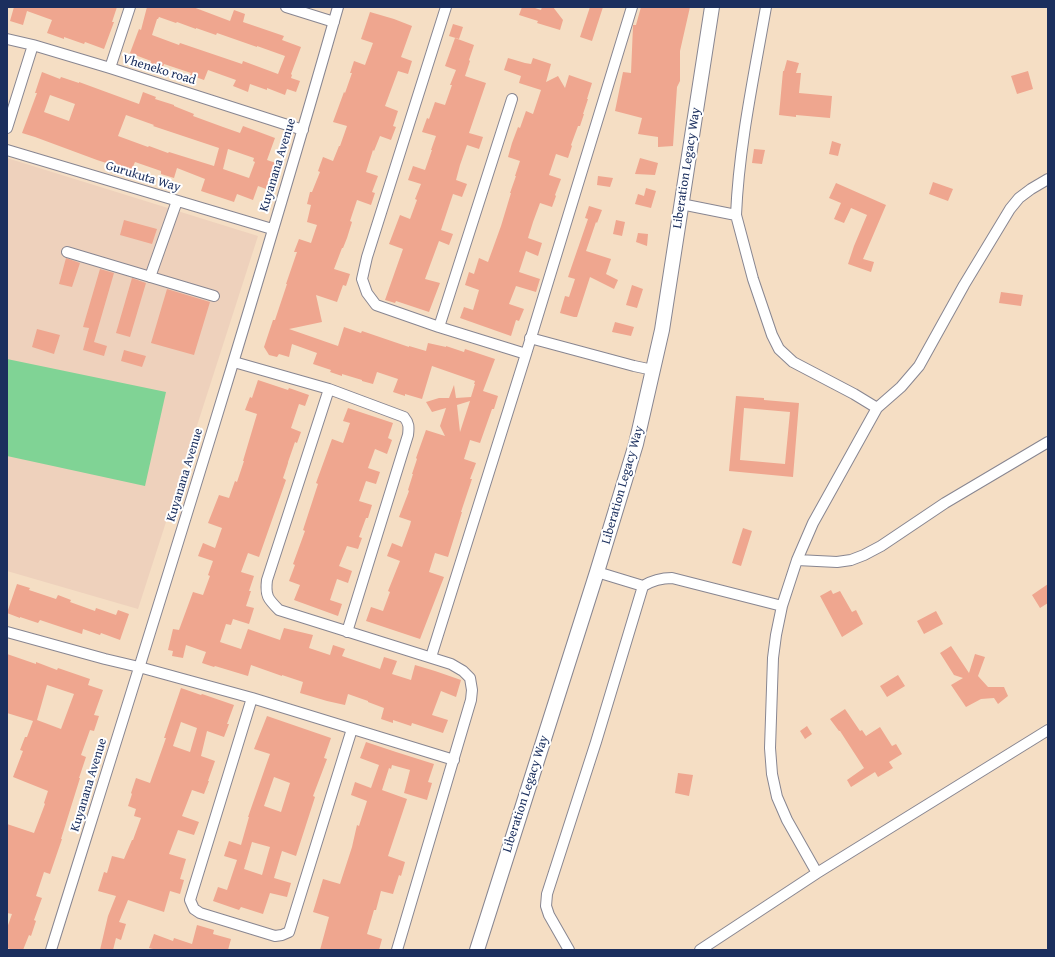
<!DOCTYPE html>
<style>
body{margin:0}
#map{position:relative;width:1055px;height:957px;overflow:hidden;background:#f5dec4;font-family:"Gentium Book Plus",serif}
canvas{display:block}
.frame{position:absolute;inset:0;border:8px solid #1b2f5e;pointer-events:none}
</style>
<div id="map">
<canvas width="1055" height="957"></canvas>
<div class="frame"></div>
</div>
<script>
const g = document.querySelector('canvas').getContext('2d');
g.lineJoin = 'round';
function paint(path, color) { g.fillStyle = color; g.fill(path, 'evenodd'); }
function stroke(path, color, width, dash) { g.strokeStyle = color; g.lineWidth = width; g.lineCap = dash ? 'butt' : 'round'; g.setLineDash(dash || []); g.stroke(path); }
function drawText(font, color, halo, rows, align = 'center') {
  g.font = font + ' "Gentium Book Plus",serif'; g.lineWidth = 4; g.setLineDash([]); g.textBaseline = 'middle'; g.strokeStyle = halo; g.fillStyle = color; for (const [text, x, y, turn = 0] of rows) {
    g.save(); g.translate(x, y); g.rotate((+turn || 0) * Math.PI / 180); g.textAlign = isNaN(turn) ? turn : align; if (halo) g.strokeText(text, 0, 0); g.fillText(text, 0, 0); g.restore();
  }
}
const built = new Path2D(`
 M7,158L258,236L138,609L7,571Z`);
const green = new Path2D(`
 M7,359L166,392L145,486L7,456Z`);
const building = new Path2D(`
 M14,7H117L112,22H114L104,49L85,42L84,44L64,37V39L47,33L52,20L27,11L23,25L10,21Z
 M147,7H193L230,21L234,10L245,14L243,22L284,36L282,40L301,47L291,74L292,75L291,78L300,81L296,92L287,89L285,95L267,88V90L250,84L248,92L233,86L236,80L208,70L204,80L190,75L191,73L164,64L163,67L150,63L151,61L130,53L139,29L141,30ZM159,17L176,23L177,22L196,29V28L216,35L217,33L257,47V46L285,56L278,74L243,61L242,64L180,43L179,45L152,35L157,19H158Z
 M522,7H532L541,10L542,7H553L563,20L560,30L537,23L538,21L519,15Z
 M590,7H603L592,41L580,37Z
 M641,7H690L680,51V81L677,87L673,146L658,147V137L638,134L642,118L615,111L623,72L631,73L633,26V25H636Z
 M370,12L394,19L412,26L401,57L412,61L408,74L398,71L385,106L398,111L393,126L396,127L391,140L380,136L374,151L373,150L366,172L378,176L372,192L375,193L371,205L357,200L350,221L352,222L347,238L343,248H342L334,269L350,274L346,286L343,285L337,302L316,295L322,322L289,329L338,346L344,327L361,333L362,331L409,347V346L426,351L428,343L446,347V346L464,352L465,349L495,359L483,391L498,396L494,409H492L480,443L470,440L464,459L476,463L470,479H472L461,512H462L448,557L435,553L429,572L444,577L420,639L366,621L371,607L383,611L390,592L388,591L400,561L387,556L392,543L402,547L410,525L411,521L399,517L409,491L408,490L413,474H412L417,459L416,458L426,430L445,436L440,426L446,408L432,412L426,402L439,398H449L454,385L456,398L471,397L475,384H474L475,381L432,366L422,399L405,394V396L393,392L398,379L377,372L373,384L362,381V380L342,374V376L330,372L331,370L313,364L317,353L292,344L289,357L279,354L277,357L269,355L264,347L273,320H275L287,284H286L297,252H294L299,239L311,243L317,225L307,222L311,205L307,204L310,192H312L320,172L318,171L323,157L333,161L339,146H340L347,126L333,122L344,92L345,93L352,73H350L354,61L365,65L373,43L361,39ZM470,401L460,432L457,405Z
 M453,24L463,27L459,39L449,36Z
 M455,38L474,45L469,60L470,61L465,76L486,83L469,133L483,137L479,149L467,145L460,165L456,180L467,184L462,197L453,194L441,230L453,234L449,245L439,241L425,279L440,283L429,312L396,301L395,303L385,300L403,249L389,244L400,215L410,219L417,200L415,199L421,184L408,180L413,166L425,170L432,150H431L436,136L422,132L427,118L429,119L435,102L445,105L452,85H450L456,70L445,66Z
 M508,58L525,63L531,64L533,58L551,64L546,82L558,76L565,88L569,75L592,83L587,99H588L583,114H584L580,126H578L571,145L572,146L568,158L556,154L549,175L561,179L555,195L556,196L552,207L540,203L533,222L528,238L542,243L538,256L526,251L519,272L540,279L536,292L516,286L509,304L524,309L519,321L516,320L511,336L460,318L464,307L473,310L479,290L465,285L469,272L474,274L479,258L488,262L501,226L511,193H510L516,176H515L520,161L508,157L512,143L518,127L520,128L526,111L533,114L541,90L519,83L521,76L504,70Z
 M787,60L799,63L796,73H801L799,93L832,96L830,118L796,115V117L779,115L783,71H784Z
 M1028,71L1033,89L1017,94L1011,76Z
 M42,72L60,79L61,77L79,83V82L139,104L143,92L156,97L155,99L174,105V106L194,114L193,116L223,127L240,133L243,126L275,138L267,160L279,164L269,190L258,186L253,200L237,194L234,202L201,191L205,179L177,168L174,178L161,174V171L135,162L131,171L97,160L35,137L22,133L37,93H35ZM50,95L75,104L69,121L44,112ZM126,115L154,125L153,126L219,148L214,166L169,152L168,153L149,146L148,147L118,136ZM228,149L254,158L253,161L255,162L249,178L223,169Z
 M832,141L841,144L838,156L829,154Z
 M754,149L765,150L762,164L752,163Z
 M640,158L658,163L655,175L635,174Z
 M598,176L613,178L610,187L597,185Z
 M933,182L953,189L948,201L929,194Z
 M836,183L886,205L863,259L874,262L871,272L848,264L854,246L867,215L851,208L844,223L834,219L841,203L829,198Z
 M646,188L656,191L651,208L635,204L638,194L644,196Z
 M589,206L602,210L597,223L596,222L586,251L611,259L606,274L618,280L614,289L590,277L577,317H574L560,313L565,296L569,297L575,279L568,277L588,219L585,218Z
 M124,220L157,229L152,244L120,235Z
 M616,220L625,222L622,236L613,234Z
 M638,233L648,234L647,246L636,242Z
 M66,258L80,263L72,287L59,284Z
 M100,269L114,273L94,342L107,346L104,356L83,350L89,328L83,327Z
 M132,278L146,283L130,337L116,333Z
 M632,285L643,289L637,308L626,305Z
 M167,289L210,302L194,355L151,343Z
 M1001,292L1023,295L1021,306L999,303Z
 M615,322L634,327L631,336L612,332Z
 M37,329L60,335L54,354L32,347Z
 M124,350L146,356L142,367L121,361Z
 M258,380L288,390L289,388L309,395L305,406L299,404L291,428L301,432L297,443L295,442L288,462V463L283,478L286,480L259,557L248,553L241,572L254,576L249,591H251L246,606L254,608L249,624L233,619L231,625L226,624L220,642L241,649L248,629L280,640L284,628L313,635L309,648L330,655L333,645L345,649L342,656L380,669L384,657L397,661L392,674L411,680L415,665L435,671L461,680L456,697L441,691L432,715L448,720L443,733L412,723L411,726L393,720V723L381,719L384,708L368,702V701L348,694L345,705L327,701L300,693L303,682L282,675V676L251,665L248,676L215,666L214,667L202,663L206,652L186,645L183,658L172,656L173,651L168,650L173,629L179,630L193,592L203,595L210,576L208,575L213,561L198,556L203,543L215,548L222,528L208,523L219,495L229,498L235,481L237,482L244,461H243L257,414L245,410L250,397L252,398Z
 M736,396L764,398V400L799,403L793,477L729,471ZM744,408L790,412L785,464L740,460Z
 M348,408L393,423L388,438L392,440L387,454L375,449L368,468L380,472L376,484L366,481L359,501L372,505L368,518H366L359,537L362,538L358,549L347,546L339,566L352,571L348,583L337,579L330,600L342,604L338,616L294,600L300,585L289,581L295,565L293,564L305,531L303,530L318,484L316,483L332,439L343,443L350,423L343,421Z
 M743,528L752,531L741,566L732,563Z
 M17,584L30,588L29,590L56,599L58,595L71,600L70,602L95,611L96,608L116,615L118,610L129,614L120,640L101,633L100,635L83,629L82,634L40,620L38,623L20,617V618L7,613Z
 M1048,584V603L1040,608L1032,595Z
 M831,590L833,594L840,591L852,612L856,610L863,624L842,637L820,596Z
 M936,611L943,624L924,634L917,621Z
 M951,646L969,673L975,654L985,657L978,676L988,687H1004L1008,696L998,704L994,698L981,699L966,707L951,685L963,678L954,675L940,653Z
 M7,654L36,664V662L57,670L58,668L90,679L88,685L103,690L94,715L99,716L94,731L90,730L81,755L86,757L79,778H80L61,839H62L50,874L44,872L36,896L42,898L34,920L36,921L31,936L29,935L23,950H13L7,948V928L12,914L7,913V824L34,833L45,804L44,803L48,791L13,777L23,751L20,750L25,737H27L33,721L7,713ZM47,685L74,694L61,729L37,720Z
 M898,675L905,686L887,697L880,686Z
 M181,688L201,695L202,694L234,705L227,724H229L224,737L207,731L201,756L215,761L208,781H209L204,794L192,790L182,816L199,822L194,835L178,830L169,854L186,859L180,879L184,880L180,894L170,891L164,912L128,900L119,922L126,924L121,940L116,938L113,950H100L108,916L116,896L98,891L104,872L107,873L112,856L124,859L132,840H133L141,818L134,816L136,809L128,806L132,794L131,793L136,778L150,783L166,738H164ZM181,722L197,728L190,752L173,746Z
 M845,709L860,731L862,730L866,736L880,727L892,746L896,744L902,754L889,762L893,768L878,777L875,772L851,787L847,780L864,768L840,731H839L830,719Z
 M267,716L331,738L324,758L327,759L313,796L315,797L296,856L282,851L274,878L291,883L287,897L270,893L263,914L241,907L239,910L213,901L218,887L227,890L237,860L224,856L229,841L241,845L249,817H248L270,754L254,749ZM274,777L290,783L281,812L264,806ZM252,842L270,847L262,875L244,869Z
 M807,726L812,734L805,739L800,731Z
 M366,742L396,752L434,764L428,782L432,783L427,800L404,793L410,770L392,765L391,769L389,768L382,790L407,799L388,856L405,862L401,876L399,875L393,894L381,891L376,910H374L367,934L382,939L379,950H320L329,917L313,912L323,879L340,884L352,847L357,825L359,826L367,801L351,795L355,782L371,788L379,765L360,758Z
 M678,773L693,775L689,796L675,793Z
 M197,925L214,930L213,934L231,939L228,950H157L149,948L154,934L173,941L174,938L192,944Z`);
const street = new Path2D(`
 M286,7L334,22
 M446,7L367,257L362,279L367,293L376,305L439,327L526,354
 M7,39L33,45L110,68L303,130
 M110,68L130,7
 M7,128L33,45
 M7,150L272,229
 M681,204L736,215L753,279L772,335L779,349L793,362L854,394L877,408L901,387L919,366L964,285L1010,209L1019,198L1031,189L1048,179
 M736,215C739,145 754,76 766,7
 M67,252L214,296
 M150,277L177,201
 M439,327L512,99
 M530,338L634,366L653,370
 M234,362L329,389L404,417C409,423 409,427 408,435L347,632
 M329,389L267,580C265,596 268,599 279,610L451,664L463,671L470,678L472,690L471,700L397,950
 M797,560L837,562L851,560L864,555L881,546L945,503L1048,442
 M597,572L643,586
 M7,632L105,659L139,667L252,698L454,760
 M431,657L526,354L632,7
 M252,698L190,900L194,909L200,913L275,936L282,935L289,932L352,729
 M817,873L787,820L777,797L772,774L770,748L773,658L776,635L782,606L797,560L813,523L877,408
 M51,950C149,636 248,323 338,7
 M569,950L549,915L546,906L547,894L596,742L643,586C653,580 661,578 672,578L782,606
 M700,950L817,873L1048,730`);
const secondary = new Path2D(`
 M477,950L597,572L636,444L662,330L712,7`);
const streetNames = [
 ["Vheneko road",159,70,17],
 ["Kuyanana Avenue",278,165,-73],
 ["Liberation Legacy Way",687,168,-81],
 ["Gurukuta Way",143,177,17],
 ["Kuyanana Avenue",185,475,-73],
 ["Liberation Legacy Way",623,485,-74],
 ["Kuyanana Avenue",89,785,-73],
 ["Liberation Legacy Way",526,794,-72]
];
paint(built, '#eed1bc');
paint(green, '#80d395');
paint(building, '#efa68f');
stroke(street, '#888691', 12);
stroke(secondary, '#888691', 16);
stroke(street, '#fff', 10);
stroke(secondary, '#fff', 14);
drawText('13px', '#1b2f5e', '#fff', streetNames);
</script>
